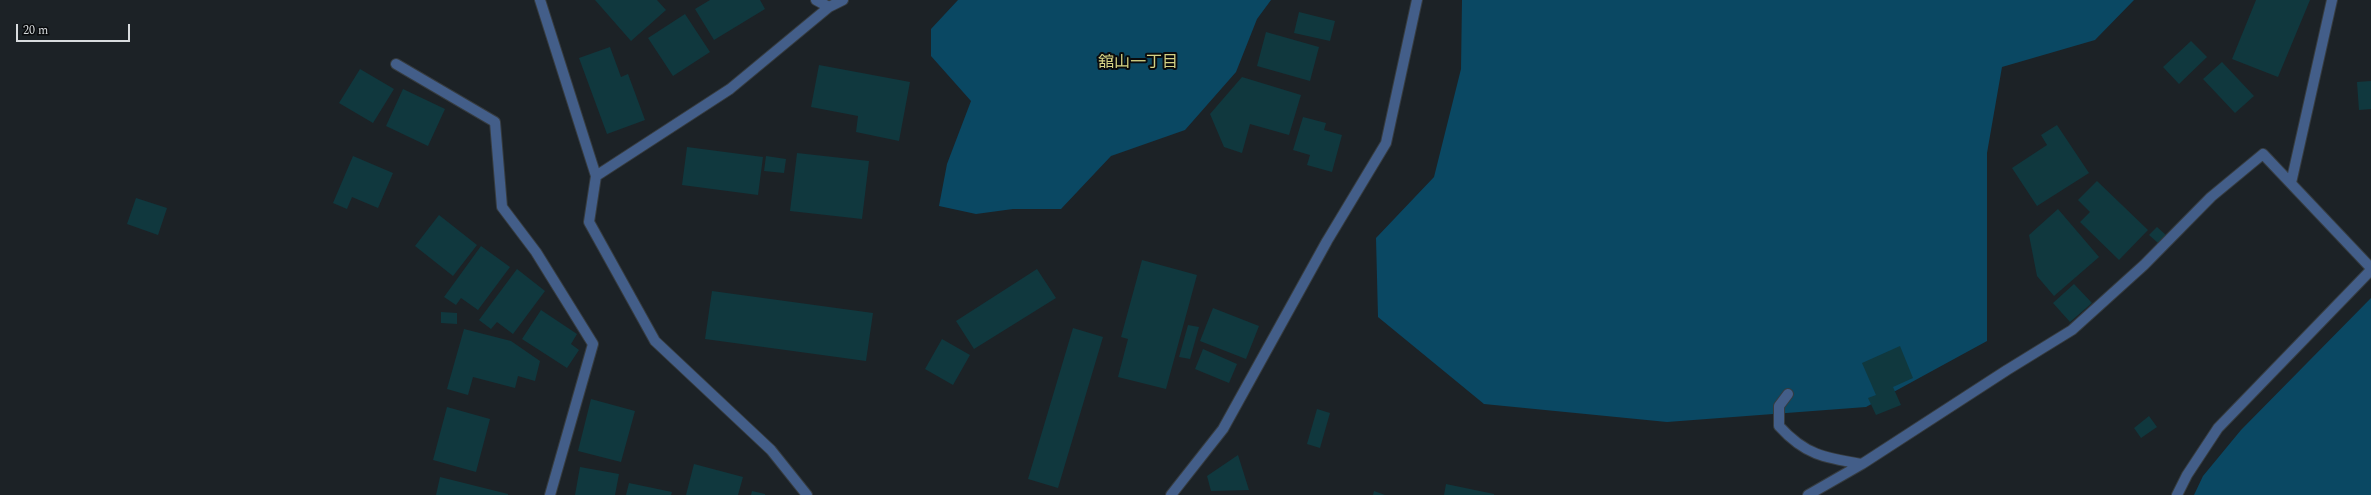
<!DOCTYPE html>
<meta charset="utf-8">
<style>
body{margin:0}
#map{position:relative;width:2371px;height:495px;overflow:hidden;background:#1c2226;font-family:Spectral,serif}
canvas{display:block}
.scale{position:absolute;left:16px;top:24px;width:114px;height:18px;box-sizing:border-box;border:2px solid #d8dcde;border-top:0;padding-left:5px;font-size:12px;line-height:14px;white-space:nowrap;color:#d8dcde;-webkit-text-stroke:3px #090b0d;paint-order:stroke}
</style>
<div id="map">
<canvas width="2371" height="495"></canvas>
<div class="scale">20 m</div>
</div>
<script>
const g = document.querySelector('canvas').getContext('2d');
g.lineJoin = 'round';
function paint(path, color) { g.fillStyle = color; g.fill(path, 'evenodd'); }
function stroke(path, color, width, dash) { g.strokeStyle = color; g.lineWidth = width; g.lineCap = dash ? 'butt' : 'round'; g.setLineDash(dash || []); g.stroke(path); }
function drawText(font, color, halo, rows, align = 'center') {
  g.font = font + ' Spectral,"Noto Sans JP",serif'; g.lineWidth = 4; g.setLineDash([]); g.textBaseline = 'middle'; g.strokeStyle = halo; g.fillStyle = color; for (const [text, x, y, turn = 0] of rows) {
    g.save(); g.translate(x, y); g.rotate((+turn || 0) * Math.PI / 180); g.textAlign = isNaN(turn) ? turn : align; if (halo) g.strokeText(text, 0, 0); g.fillText(text, 0, 0); g.restore();
  }
}
const green = new Path2D(`
 M958,0H1271L1257,19L1236,72L1185,130L1111,156L1061,209H1013L976,214L939,206L947,164L971,101L931,56V29Z
 M1462,0H2134L2095,40L2002,67L1987,153V341L1866,407L1667,422L1484,404L1378,317L1376,238L1434,177L1461,69Z
 M2371,298V495H2194L2203,476L2241,430Z`);
const building = new Path2D(`
 M595,0H657L666,10L631,41Z
 M710,0H760L765,9L714,40L695,9Z
 M2256,0H2310L2278,77L2232,59Z
 M1299,12L1335,21L1330,41L1294,33Z
 M685,14L710,52L673,76L648,38Z
 M1266,32L1319,47L1310,81L1257,66Z
 M2191,41L2207,57L2179,84L2163,67Z
 M610,47L621,77L628,74L645,120L607,134L579,58Z
 M2222,62L2254,96L2235,113L2203,79Z
 M819,65L910,82L899,141L856,132L858,116L811,107Z
 M360,69L394,89L373,123L339,103Z
 M1242,77L1301,95L1289,135L1250,124L1242,153L1224,147L1210,114Z
 M2371,81V109L2359,110L2357,82Z
 M403,89L445,109L428,146L386,126Z
 M1303,117L1326,123L1324,130L1342,135L1332,172L1307,165L1310,155L1293,150Z
 M2057,125L2089,173L2037,206L2012,168L2047,145L2041,135Z
 M687,147L763,157L758,195L682,185Z
 M797,153L869,161L862,219L790,211Z
 M353,156L393,173L378,208L352,197L347,209L333,203Z
 M766,156L786,159L784,173L764,171Z
 M2097,181L2148,230L2119,260L2080,222L2090,212L2078,200Z
 M136,198L167,208L158,235L127,224Z
 M2058,209L2099,257L2054,296L2037,276L2029,235Z
 M439,215L477,245L453,276L415,246Z
 M2157,227L2166,235L2158,243L2149,235Z
 M481,246L510,267L478,310L461,298L456,305L444,297Z
 M1142,260L1197,275L1166,389L1118,377L1128,339L1121,337Z
 M517,269L545,291L513,334L497,322L491,329L479,320Z
 M1037,269L1056,298L974,349L956,321Z
 M2074,284L2092,303L2070,322L2053,303Z
 M712,291L873,313L866,361L705,339Z
 M1213,308L1259,326L1246,359L1200,341Z
 M541,310L577,334L571,344L579,350L567,368L522,339Z
 M441,312L457,313V324L441,323Z
 M1188,325L1199,327L1190,359L1179,357Z
 M1073,328L1103,337L1058,488L1028,479Z
 M464,329L511,341L540,361L535,381L518,376L515,388L473,377L468,395L447,389Z
 M942,339L970,355L953,385L925,369Z
 M1900,346L1913,378L1893,387L1901,405L1876,415L1868,398L1876,395L1862,363Z
 M1203,349L1237,364L1229,383L1195,369Z
 M591,399L635,411L621,462L578,451Z
 M447,407L490,419L476,472L433,460Z
 M1317,409L1330,413L1320,448L1307,444Z
 M2149,416L2157,427L2141,438L2134,428Z
 M1238,455L1249,490L1211,491L1207,476Z
 M694,464L743,477L738,495H686Z
 M580,467L619,474L615,495H575Z
 M440,477L508,494V495H436Z
 M629,483L672,492L671,495H626Z
 M1446,484L1494,494V495H1444Z
 M752,491L765,494V495H751Z
 M1374,491L1385,495H1373Z`);
const street = new Path2D(`
 M540,0L596,176
 M816,0L829,7L843,0
 M396,64L495,122L502,207L536,252L593,344L550,495
 M2291,183L2332,0
 M1788,394L1779,406V426C1805,455 1825,458 1862,464
 M807,495L771,450L655,341L589,222L596,176L730,89L829,7
 M1171,495L1223,429L1327,241L1386,143L1417,0
 M1808,495L1862,464L2007,370L2072,330L2144,265L2211,197L2263,154L2371,268
 M2177,495L2187,475L2218,428L2371,270`);
const neighbourhoodNames = [
 ["舘山一丁目",1138,64]
];
paint(green, '#0a4863');
paint(building, '#10383e');
stroke(street, '#363c40', 12);
stroke(street, '#435e89', 10);
drawText('16px', '#d4d284', '#090b0d', neighbourhoodNames);
</script>
